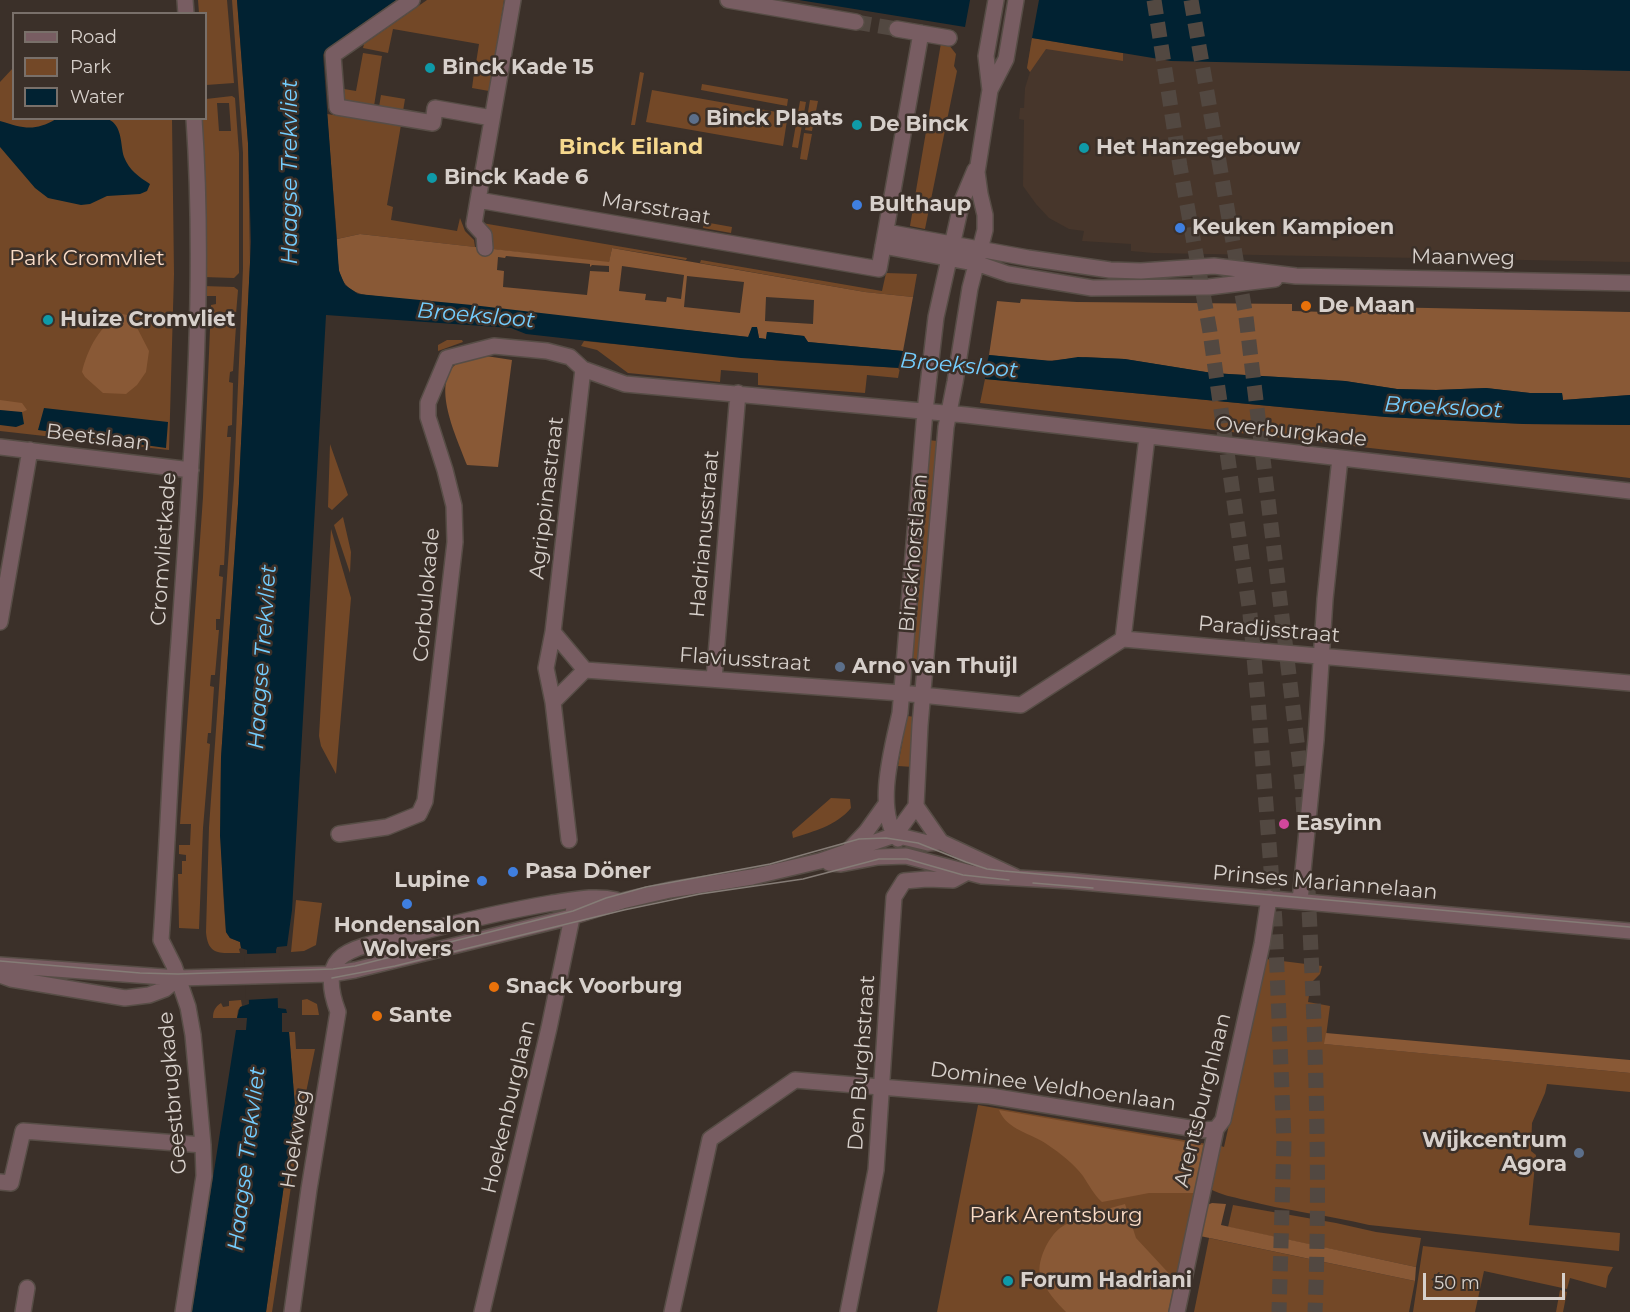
<!DOCTYPE html>
<meta charset="utf-8">
<style>
body{margin:0}
#map{position:relative;width:1630px;height:1312px;overflow:hidden;background:#3b3029;font-family:Montserrat,sans-serif}
canvas{display:block}
.legend{position:absolute;left:12px;top:12px;width:195px;height:108px;box-sizing:border-box;background:#3b3029;border:2px solid #79706a;margin:0;padding:8px 10px;list-style:none;font-size:18px;color:#d7d0cb}
.legend li{display:flex;align-items:center;gap:12px;height:30px}
.legend b{width:30px;border:2px solid #79706a}
.scale{position:absolute;left:1423px;top:1273px;width:142px;height:27px;box-sizing:border-box;border:3px solid #d7d0cb;border-top:0;padding-left:8px;font-size:18px;line-height:21px;white-space:nowrap;color:#d7d0cb;-webkit-text-stroke:4px #3b3029;paint-order:stroke}
</style>
<div id="map">
<canvas width="1630" height="1312"></canvas>
<ul class="legend">
<li><b style="height:8px;background:#785d62"></b>Road</li>
<li><b style="height:16px;background:#734827"></b>Park</li>
<li><b style="height:16px;background:#012232"></b>Water</li>
</ul>
<div class="scale">50 m</div>
</div>
<script>
const g = document.querySelector('canvas').getContext('2d');
g.lineJoin = 'round';
function paint(path, color) { g.fillStyle = color; g.fill(path, 'evenodd'); }
function stroke(path, color, width, dash) { g.strokeStyle = color; g.lineWidth = width; g.lineCap = dash ? 'butt' : 'round'; g.setLineDash(dash || []); g.stroke(path); }
function drawText(font, color, halo, rows, align = 'center') {
  g.font = font + ' Montserrat,sans-serif'; g.lineWidth = 5; g.setLineDash([]); g.textBaseline = 'middle'; g.strokeStyle = halo; g.fillStyle = color; for (const [text, x, y, turn = 0] of rows) {
    g.save(); g.translate(x, y); g.rotate((+turn || 0) * Math.PI / 180); g.textAlign = isNaN(turn) ? turn : align; if (halo) g.strokeText(text, 0, 0); g.fillText(text, 0, 0); g.restore();
  }
}
const built = new Path2D(`
 M1036,33L1630,63V262L1153,253L1131,251V244L1082,241L1084,231L1069,229L1049,218L1036,204L1023,186L1024,120L1019,119L1020,108H1024L1025,88L1030,72L1027,68L1032,38Z`);
const green = new Path2D(`
 M198,0H227L234,83L206,85V14L199,13Z
 M232,0H237L248,143L250,264L238,504L221,758C220,816 221,874 226,932L230,938L240,942L241,948L239,949L240,953C220,953 208,956 206,932L209,827L234,479L243,268V153Z
 M427,0H504L494,66L476,63L479,44L393,29L388,53L363,48L364,44Z
 M1032,38L1123,53V61L1046,49L1030,72L1027,68Z
 M941,43L949,45L956,54L954,66L957,71L925,229L910,226Z
 M363,53L382,56L374,106L345,100L344,89L356,91Z
 M13,68L14,118L172,119L174,274L169,450L0,431V82Z
 M640,72L644,73L635,125H631Z
 M474,73L492,75L489,91L472,88Z
 M702,84L788,99L787,106L701,90Z
 M652,90L788,114L783,146L646,122Z
 M381,95L405,99L403,111L379,107Z
 M232,96L235,98L239,153V273L234,278L203,277L200,119L206,118V99ZM217,103H229L231,131H219Z
 M810,100L818,101L812,131L805,130Z
 M800,101L806,102L798,148L792,147Z
 M327,114L401,125L387,205L393,207L391,220L457,231L460,218L465,231L474,240L475,247L360,234L337,239Z
 M804,133L812,134L807,160L800,159Z
 M704,222L732,227L731,233L703,228Z
 M482,223L687,258L686,260L612,248L609,263L492,249L491,235Z
 M701,260L882,291L886,273L917,274L913,297L865,292L700,263Z
 M203,286L234,287L238,290L236,314H233L232,326H236L233,371L230,372L229,382L233,383L232,425L228,426L227,437H231L224,565H220L219,576L223,577L220,619H216V630H219L215,675H211L210,686L214,687L211,733H208L207,743L210,744L203,828L199,929L179,928L178,874H182V861H186V855L179,854V845H190L191,824H180L203,497L211,305L216,304V296H203Z
 M447,340H462L463,342L438,351V345Z
 M584,341L781,361L900,368L898,378L867,375L865,393L758,385V373L721,370L720,382L628,373L597,350L581,346Z
 M985,379L1386,417L1524,424L1630,425V478L980,403Z
 M928,440L937,441L919,670H909Z
 M330,444L348,495L332,510L328,507Z
 M343,517L351,552L350,573L334,525Z
 M331,529L351,598L336,774L321,746L319,736Z
 M907,716L916,717L913,767L898,766Z
 M831,798L850,799L851,808C836,826 814,831 793,838L792,832Z
 M296,900L322,903L316,945L304,951L291,952Z
 M1266,959L1322,966L1320,974L1311,983L1308,1002L1330,1006L1325,1044L1630,1073V1092L1547,1084L1545,1093L1532,1123L1531,1151L1536,1155L1529,1225L1620,1233L1619,1251L1369,1225C1328,1215 1286,1211 1245,1200C1233,1197 1221,1195 1210,1189L1221,1146L1224,1147Z
 M307,999L317,1004L319,1015H302V1000Z
 M241,1000L242,1006L238,1010L237,1018H213C213,1011 215,1007 221,1003L223,1007L229,1006V1001Z
 M289,1032H295L296,1049H315L303,1107L272,1312H266L295,1107Z
 M978,1105L1207,1144L1171,1312H937Z
 M1233,1205L1336,1223L1376,1232L1421,1238L1416,1267L1228,1227Z
 M1209,1238L1415,1281L1409,1312H1194Z
 M1423,1246L1613,1267L1608,1276L1606,1288L1570,1278L1567,1289L1484,1271L1475,1312H1413Z
 M1560,1290L1567,1292L1563,1312H1556Z`);
const forest = new Path2D(`
 M360,234L609,262L612,248L865,292L913,297L903,351L808,342L804,336L767,332L766,339L759,338L757,328L752,327L749,337L366,295C335,289 338,265 337,239ZM506,256L590,264V267L592,265L609,266V272L590,271L587,295L503,287L504,271L497,270L498,257L505,258ZM622,266L684,275L681,299L667,297L666,302L645,300L646,294L619,291ZM687,276L744,282L740,313L684,307ZM766,297L814,300L813,324L765,321Z
 M1021,299L1077,302L1292,304V311L1327,312L1328,306L1630,312V395L1563,400L1562,393H1530L1486,388L1436,390L1397,389L1345,381L1212,373L1124,359L1086,357L1047,361L989,355L997,301L1020,303Z
 M123,314L131,316L149,351L146,372L137,385L126,394L103,393L85,377L82,372C87,350 101,322 123,314Z
 M486,356L512,360L498,467L467,465C458,440 428,381 459,362C466,358 479,358 486,356Z
 M0,400L22,403L27,410L20,413L0,410Z
 M1326,1033L1630,1060V1073L1324,1044Z
 M999,1110L1203,1145L1194,1193H1149L1102,1202C1094,1195 1089,1185 1083,1176C1074,1164 1060,1153 1048,1145C1031,1133 1007,1130 999,1110Z
 M1212,1203L1226,1204L1221,1225L1416,1267L1415,1281L1200,1236L1207,1205Z
 M1125,1204L1136,1238L1175,1280L1168,1312H1066C1057,1303 1046,1291 1041,1278C1035,1264 1048,1237 1060,1228C1074,1218 1107,1209 1125,1204Z`);
const water = new Path2D(`
 M237,0H396L325,50L323,55L339,271L345,285L358,294L472,305L748,337L752,327H757L759,338L766,339L767,332L804,336L808,342L903,351L902,357L987,363L989,355L1052,361L1078,357L1125,359L1212,373L1345,381L1397,389L1436,390L1486,388L1530,393H1562L1563,400L1630,395V425L1524,424L1386,417L985,379L986,371L901,365L900,368L741,358L526,334L511,328L326,315L292,910L287,946L277,947L276,950L278,1008L286,1009L287,1013H282V1032H289L295,1107L266,1312H192L236,1030H246L247,1018H237L240,1007L249,1004L247,950L241,948L240,942L230,938L226,932L220,836L221,758L238,504L251,242L248,143Z
 M799,0H970L965,27Z
 M1039,0H1630V71L1171,61L1032,38Z
 M56,119C67,118 101,116 108,119C123,126 120,144 124,157C129,170 139,177 150,184L147,191L140,194L107,196L90,204L81,205L48,198L35,188L0,147V121C23,128 34,132 56,119Z
 M44,408L168,422L166,448L38,430Z
 M0,410L22,412L24,424L16,427L0,425Z`);
const pier = new Path2D(`
 M903,356L987,363L986,372L901,365Z
 M279,953L280,998L246,1000L244,954Z`);
const minorTunnel = new Path2D(`
 M856,22L897,29`);
const majorTunnel = new Path2D(`
 M1154,0L1180,166L1210,332L1250,614L1258,701L1275,921L1284,1141L1279,1312
 M1191,0L1246,317L1302,783L1304,817
 M1308,889C1315,1030 1321,1171 1315,1312`);
const minor = new Path2D(`
 M185,0L186,14
 M412,0L333,55L337,107L433,123L435,108L492,118
 M728,0L856,22
 M897,29L949,38
 M990,90L1006,59L1016,0
 M478,200L513,0
 M886,232L1028,258L1110,270L1141,271L1214,266L1296,276L1630,283
 M883,246L979,264L1008,274L1092,288L1209,287L1275,279
 M485,248L484,235L474,224L478,200L879,269L921,33
 M0,447L191,470
 M0,622L30,450
 M553,632L585,670
 M1123,639L1147,437
 M585,670L901,693L1021,705L1123,639L1630,683
 M714,679L738,393
 M553,702L546,668L553,632L583,369
 M916,806L941,842
 M339,834L387,827L419,814L425,801L455,542L454,506L445,470L428,417V403L447,358L494,346L547,351L570,357L583,369L625,384L966,415L1630,491
 M895,835L916,806L920,725L946,427L955,382L970,288L985,230V215L980,194L977,172L990,90L986,56L996,0
 M898,839C874,810 893,746 900,713L925,411L936,317L962,201L975,170
 M569,840L553,702L585,670
 M850,849L866,832L886,804
 M829,863L841,864L878,857L906,856L982,876L1071,881L1630,931
 M1300,901L1316,740L1325,599L1340,458
 M0,965L178,978L331,974L355,970L571,917L622,901L670,890L752,877L820,861L895,835L928,843L941,842L1016,877
 M0,975L11,979L125,998L149,995L165,989L178,978
 M0,1182L11,1183L23,1131L203,1145
 M23,1312L27,1288
 M183,1312L204,1176L203,1145L193,1035L188,1007L174,966L161,940C168,841 171,741 179,641C191,467 206,292 194,118
 M292,1312L309,1189L338,1012C332,996 326,973 339,959C352,945 393,939 413,934C459,922 505,911 552,903C573,900 595,895 616,900
 M482,1312L549,1028L574,908
 M672,1312L710,1139L795,1080L990,1096L1202,1130L1216,1129
 M848,1312L876,1170L894,897L904,881L927,879L953,880L966,873
 M1177,1312L1216,1129L1223,1120L1262,944L1269,898`);
const tram = new Path2D(`
 M1033,883L1093,888
 M0,961L140,973L178,974L333,969L355,966L573,911L606,898L646,887L770,864L859,839L886,838L918,843L966,862L987,869L1004,871L1630,927
 M332,978L395,966L624,910L700,894L803,879L879,859H907L963,875L1009,880`);
const markers = [
 [430,68,6,"#0f9aa8"],
 [694,119,6,"#5c6f8a"],
 [857,125,6,"#0f9aa8"],
 [1084,148,6,"#0f9aa8"],
 [432,178,6,"#0f9aa8"],
 [857,205,6,"#3f7fe0"],
 [1180,228,6,"#3f7fe0"],
 [1306,306,6,"#e8710a"],
 [48,320,6,"#0f9aa8"],
 [840,667,6,"#5c6f8a"],
 [1284,824,6,"#d1479c"],
 [513,872,6,"#3f7fe0"],
 [482,881,6,"#3f7fe0"],
 [407,904,6,"#3f7fe0"],
 [494,987,6,"#e8710a"],
 [377,1016,6,"#e8710a"],
 [1579,1153,6,"#5c6f8a"],
 [1008,1281,6,"#0f9aa8"]
];
const poiNames = [
 ["Binck Kade 15",442,68],
 ["Binck Plaats",706,119],
 ["De Binck",869,125],
 ["Het Hanzegebouw",1096,148],
 ["Binck Kade 6",444,178],
 ["Bulthaup",869,205],
 ["Keuken Kampioen",1192,228],
 ["De Maan",1318,306],
 ["Huize Cromvliet",60,320],
 ["Arno van Thuijl",852,667],
 ["Easyinn",1296,824],
 ["Pasa Döner",525,872],
 ["Lupine",470,881,"right"],
 ["Hondensalon",407,926,"center"],
 ["Wolvers",407,950,"center"],
 ["Snack Voorburg",506,987],
 ["Sante",389,1016],
 ["Wijkcentrum",1567,1141,"right"],
 ["Agora",1567,1165,"right"],
 ["Forum Hadriani",1020,1281]
];
const streetNames = [
 ["Marsstraat",656,209,10],
 ["Maanweg",1463,258,1],
 ["Overburgkade",1291,432,6],
 ["Beetslaan",98,438,7],
 ["Agrippinastraat",547,498,-83],
 ["Hadrianusstraat",705,534,-85],
 ["Cromvlietkade",164,549,-86],
 ["Binckhorstlaan",914,553,-85],
 ["Corbulokade",427,595,-85],
 ["Paradijsstraat",1269,630,5],
 ["Flaviusstraat",745,660,4],
 ["Prinses Mariannelaan",1325,883,5],
 ["Den Burghstraat",862,1063,-86],
 ["Dominee Veldhoenlaan",1053,1087,8],
 ["Geestbrugkade",173,1093,-95],
 ["Arentsburghlaan",1203,1100,-76],
 ["Hoekenburglaan",509,1107,-77],
 ["Hoekweg",296,1139,-81]
];
const parkNames = [
 ["Park Cromvliet",87,259],
 ["Park Arentsburg",1056,1216]
];
const neighbourhoodNames = [
 ["Binck Eiland",631,148]
];
const waterNames = [
 ["Haagse Trekvliet",291,172,-90],
 ["Broeksloot",476,316,5],
 ["Broeksloot",959,366,5],
 ["Broeksloot",1443,408,3],
 ["Haagse Trekvliet",263,657,-86],
 ["Haagse Trekvliet",247,1159,-83]
];
paint(built, '#47362b');
paint(green, '#734827');
paint(forest, '#895936');
paint(water, '#012232');
paint(pier, '#3b3029');
stroke(minorTunnel, '#524841', 15, [15, 8]);
stroke(majorTunnel, '#524841', 15, [15, 8]);
stroke(minor, '#574d46', 18);
stroke(minor, '#785d62', 15);
stroke(tram, '#857c76', 1.5);
for (const [x, y, r, color] of markers) { const dot = new Path2D(); dot.arc(x, y, r, 0, 2 * Math.PI); g.fillStyle = color; g.fill(dot); stroke(dot, '#3b3029', 2); }
drawText('bold 21px', '#d7d0cb', '#3b3029', poiNames, 'left');
drawText('21px', '#d7d0cb', '#3b3029', streetNames);
drawText('21px', '#fadcc7', '#3b3029', parkNames);
drawText('bold 22px', '#f6d88d', '#3b3029', neighbourhoodNames);
drawText('italic 22px', '#74ceff', '#3b3029', waterNames);
</script>
